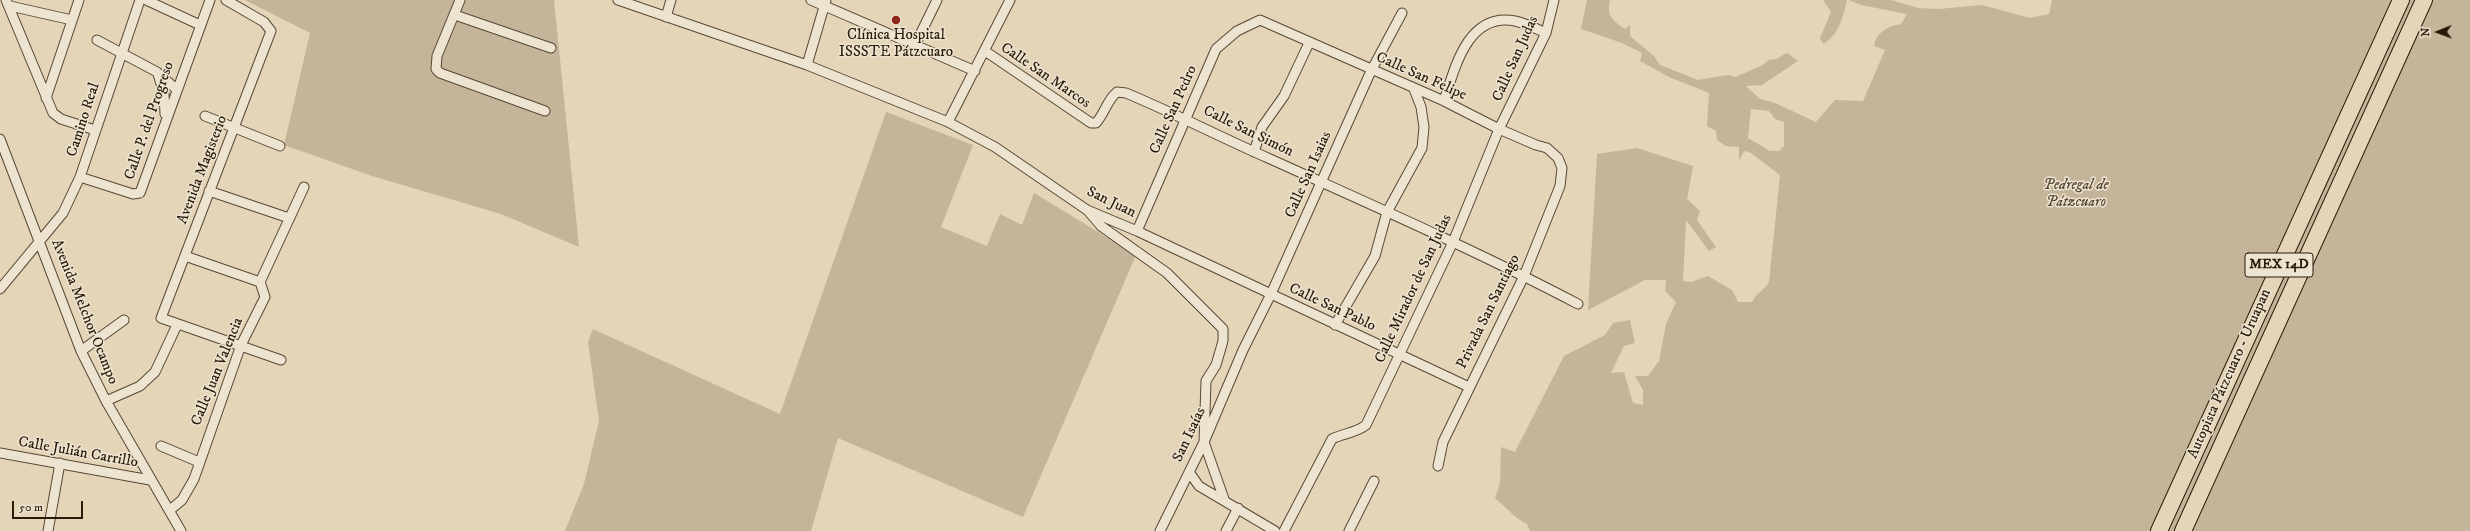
<!DOCTYPE html>
<meta charset="utf-8">
<style>
body{margin:0}
#map{position:relative;width:2470px;height:531px;overflow:hidden;background:#e4d4b8;font-family:"IM FELL DW Pica",serif}
canvas{display:block}
.north{position:absolute;left:2418px;top:12px;width:40px;height:40px;-webkit-text-stroke:3px #ede3d1;paint-order:stroke;rotate:269deg;font-size:11px;font-weight:700;line-height:16px;text-align:center;color:#281a08}
.north::after{content:'';display:block;margin:auto;width:14px;height:18px;background:#281a08;clip-path:polygon(50% 0,100% 100%,50% 72%,0 100%)}
.scale{position:absolute;left:12px;top:501px;width:71px;height:18px;box-sizing:border-box;border:2px solid #281a08;border-top:0;padding-left:5px;font-size:12px;line-height:14px;white-space:nowrap;color:#281a08;-webkit-text-stroke:3px #ede3d1;paint-order:stroke}
</style>
<div id="map">
<canvas width="2470" height="531"></canvas>
<div class="north">N</div>
<div class="scale">50 m</div>
</div>
<script>
const g = document.querySelector('canvas').getContext('2d');
g.lineJoin = 'round';
function paint(path, color) { g.fillStyle = color; g.fill(path, 'evenodd'); }
function stroke(path, color, width, dash) { g.strokeStyle = color; g.lineWidth = width; g.lineCap = dash ? 'butt' : 'round'; g.setLineDash(dash || []); g.stroke(path); }
function drawText(font, color, halo, rows, align = 'center') {
  g.font = font + ' "IM FELL DW Pica",serif'; g.lineWidth = 3; g.setLineDash([]); g.textBaseline = 'middle'; g.strokeStyle = halo; g.fillStyle = color; for (const [text, x, y, turn = 0] of rows) {
    g.save(); g.translate(x, y); g.rotate((+turn || 0) * Math.PI / 180); g.textAlign = isNaN(turn) ? turn : align; if (halo) g.strokeText(text, 0, 0); g.fillText(text, 0, 0); g.restore();
  }
}
const green = new Path2D(`
 M245,0H554L579,247L501,214L372,176L284,145L310,33Z
 M1587,0H1610C1606,15 1613,21 1625,29L1630,25V36L1654,56L1660,65L1698,80L1728,75L1735,77L1761,66L1769,60L1776,59L1787,53L1798,61L1762,85L1746,86L1760,99L1775,103L1816,122L1835,100L1863,101L1885,50L1874,46C1876,32 1889,26 1901,24L1907,14L1861,5L1849,0H1891L1918,8L1939,9L1982,5L2030,18L2049,14L2052,0H2470V531H1530L1527,524L1517,518L1495,498L1500,483L1501,447L1515,452L1564,356L1605,335L1613,323L1630,320L1635,343L1624,346L1611,373L1624,372L1633,403L1643,405V390L1635,376H1648L1659,361L1666,324L1676,302L1665,291L1666,280H1645L1588,310L1597,154L1637,148L1693,166L1687,199L1700,211L1697,220L1716,247L1709,251L1686,220L1683,281L1691,282L1708,276L1732,290L1738,302H1752C1756,293 1764,291 1769,282L1780,175L1751,153L1744,151L1739,161V147L1726,146L1717,140L1716,131L1707,126L1709,93L1669,77L1640,61L1642,53L1622,43L1581,29ZM1751,109L1769,111L1775,119L1784,122V146L1779,151H1770L1748,138Z
 M1823,0H1847C1843,17 1839,35 1823,44L1820,38L1831,12Z
 M886,112L973,145L941,227L987,246L1000,214L1022,225L1034,193L1136,255L1023,517L838,438L811,531H565L584,484L599,421L588,342L593,329L780,414Z`);
const street = new Path2D(`
 M6,0L53,113L61,119L95,130
 M146,0L200,25
 M226,0L264,22L271,31L161,318L281,360
 M460,0L437,56L436,69L440,73L545,111
 M618,0L807,65L948,122L995,147L1087,210L1137,231L1469,387
 M811,0L975,71
 M10,6L72,20
 M455,15L551,48
 M666,17L671,0
 M97,40L157,72L176,89
 M915,45L937,0
 M985,51L1091,123H1096C1105,113 1107,100 1117,92L1126,93C1174,113 1220,137 1268,158C1372,205 1477,251 1578,304
 M807,65L826,0
 M158,74L164,94L165,114
 M46,98L79,0
 M1444,101C1455,67 1468,12 1515,21C1525,23 1537,29 1546,33
 M205,116L280,146
 M948,122L1010,0
 M0,139L81,351L106,401L181,531
 M1254,152L1262,127L1284,96L1309,43
 M80,177L133,194L140,193L210,0
 M209,191L289,218
 M1089,212L1101,226L1167,273L1223,329V341L1216,365L1206,381L1204,442L1224,499
 M1137,231L1216,49L1237,31L1260,20L1444,101L1499,129L1536,145L1547,148L1558,158L1562,168L1560,186L1524,276L1443,442L1438,466
 M185,256L260,282
 M0,289L63,213L80,177L140,0
 M1335,325L1375,256L1387,212L1422,148L1424,127L1421,107L1414,89
 M81,351L124,320
 M106,401L140,386L155,372L177,325
 M161,446L199,462
 M0,453L150,480
 M1189,472L1199,486L1275,531
 M170,510L182,500L194,479L241,345L265,297L260,282L304,187
 M48,531L60,463
 M1160,531L1204,442L1243,350L1271,294L1371,71L1402,13
 M1226,531L1238,508
 M1284,531L1332,439C1344,433 1356,433 1366,425L1453,242L1499,129L1546,33L1554,0
 M1349,531L1374,481`);
const highway = new Path2D(`
 M2159,531L2401,0
 M2183,531L2424,0`);
const markers = [
 [896,20,5,"#8f2418"]
];
const shields = [
 [2279,265,68]
];
const shieldNames = [
 ["MEX 14D",2279,265]
];
const poiNames = [
 ["Clínica Hospital",896,36],
 ["ISSSTE Pátzcuaro",896,53]
];
const streetNames = [
 ["Calle San Judas",1516,59,-66],
 ["Calle San Marcos",1045,76,34],
 ["Calle San Felipe",1421,77,24],
 ["Calle San Pedro",1174,110,-66],
 ["Camino Real",84,120,-72],
 ["Calle P. del Progreso",150,121,-71],
 ["Calle San Simón",1248,132,26],
 ["Avenida Magisterio",203,170,-69],
 ["Calle San Isaias",1309,175,-66],
 ["San Juan",1111,203,26],
 ["Calle Mirador de San Judas",1414,289,-65],
 ["Calle San Pablo",1332,308,25],
 ["Avenida Melchor Ocampo",84,312,68],
 ["Privada San Santiago",1489,312,-64],
 ["Calle Juan Valencia",218,372,-68],
 ["Autopista Pátzcuaro - Uruapan",2230,374,-66],
 ["San Isaías",1190,435,-65],
 ["Calle Julián Carrillo",78,453,10]
];
const parkNames = [
 ["Pedregal de",2076,186],
 ["Pátzcuaro",2076,203]
];
paint(green, '#c4b49a');
stroke(street, '#574834', 11);
stroke(highway, '#281a08', 18);
stroke(street, '#ede3d1', 9);
stroke(highway, '#e4d4b8', 16);
for (const [x, y, r, color] of markers) { const dot = new Path2D(); dot.arc(x, y, r, 0, 2 * Math.PI); g.fillStyle = color; g.fill(dot); stroke(dot, '#ede3d1', 1.5); }
for (const [x, y, w] of shields) { const box = new Path2D(); box.roundRect(x - w / 2, y - 12, w, 24, 3); g.fillStyle = '#ede3d1'; g.fill(box); stroke(box, '#281a08', 1); }
drawText('bold 14px', '#281a08', null, shieldNames);
drawText('15px', '#281a08', '#ede3d1', poiNames);
drawText('15px', '#281a08', '#ede3d1', streetNames);
drawText('italic 15px', '#574834', '#ede3d1', parkNames);
</script>
